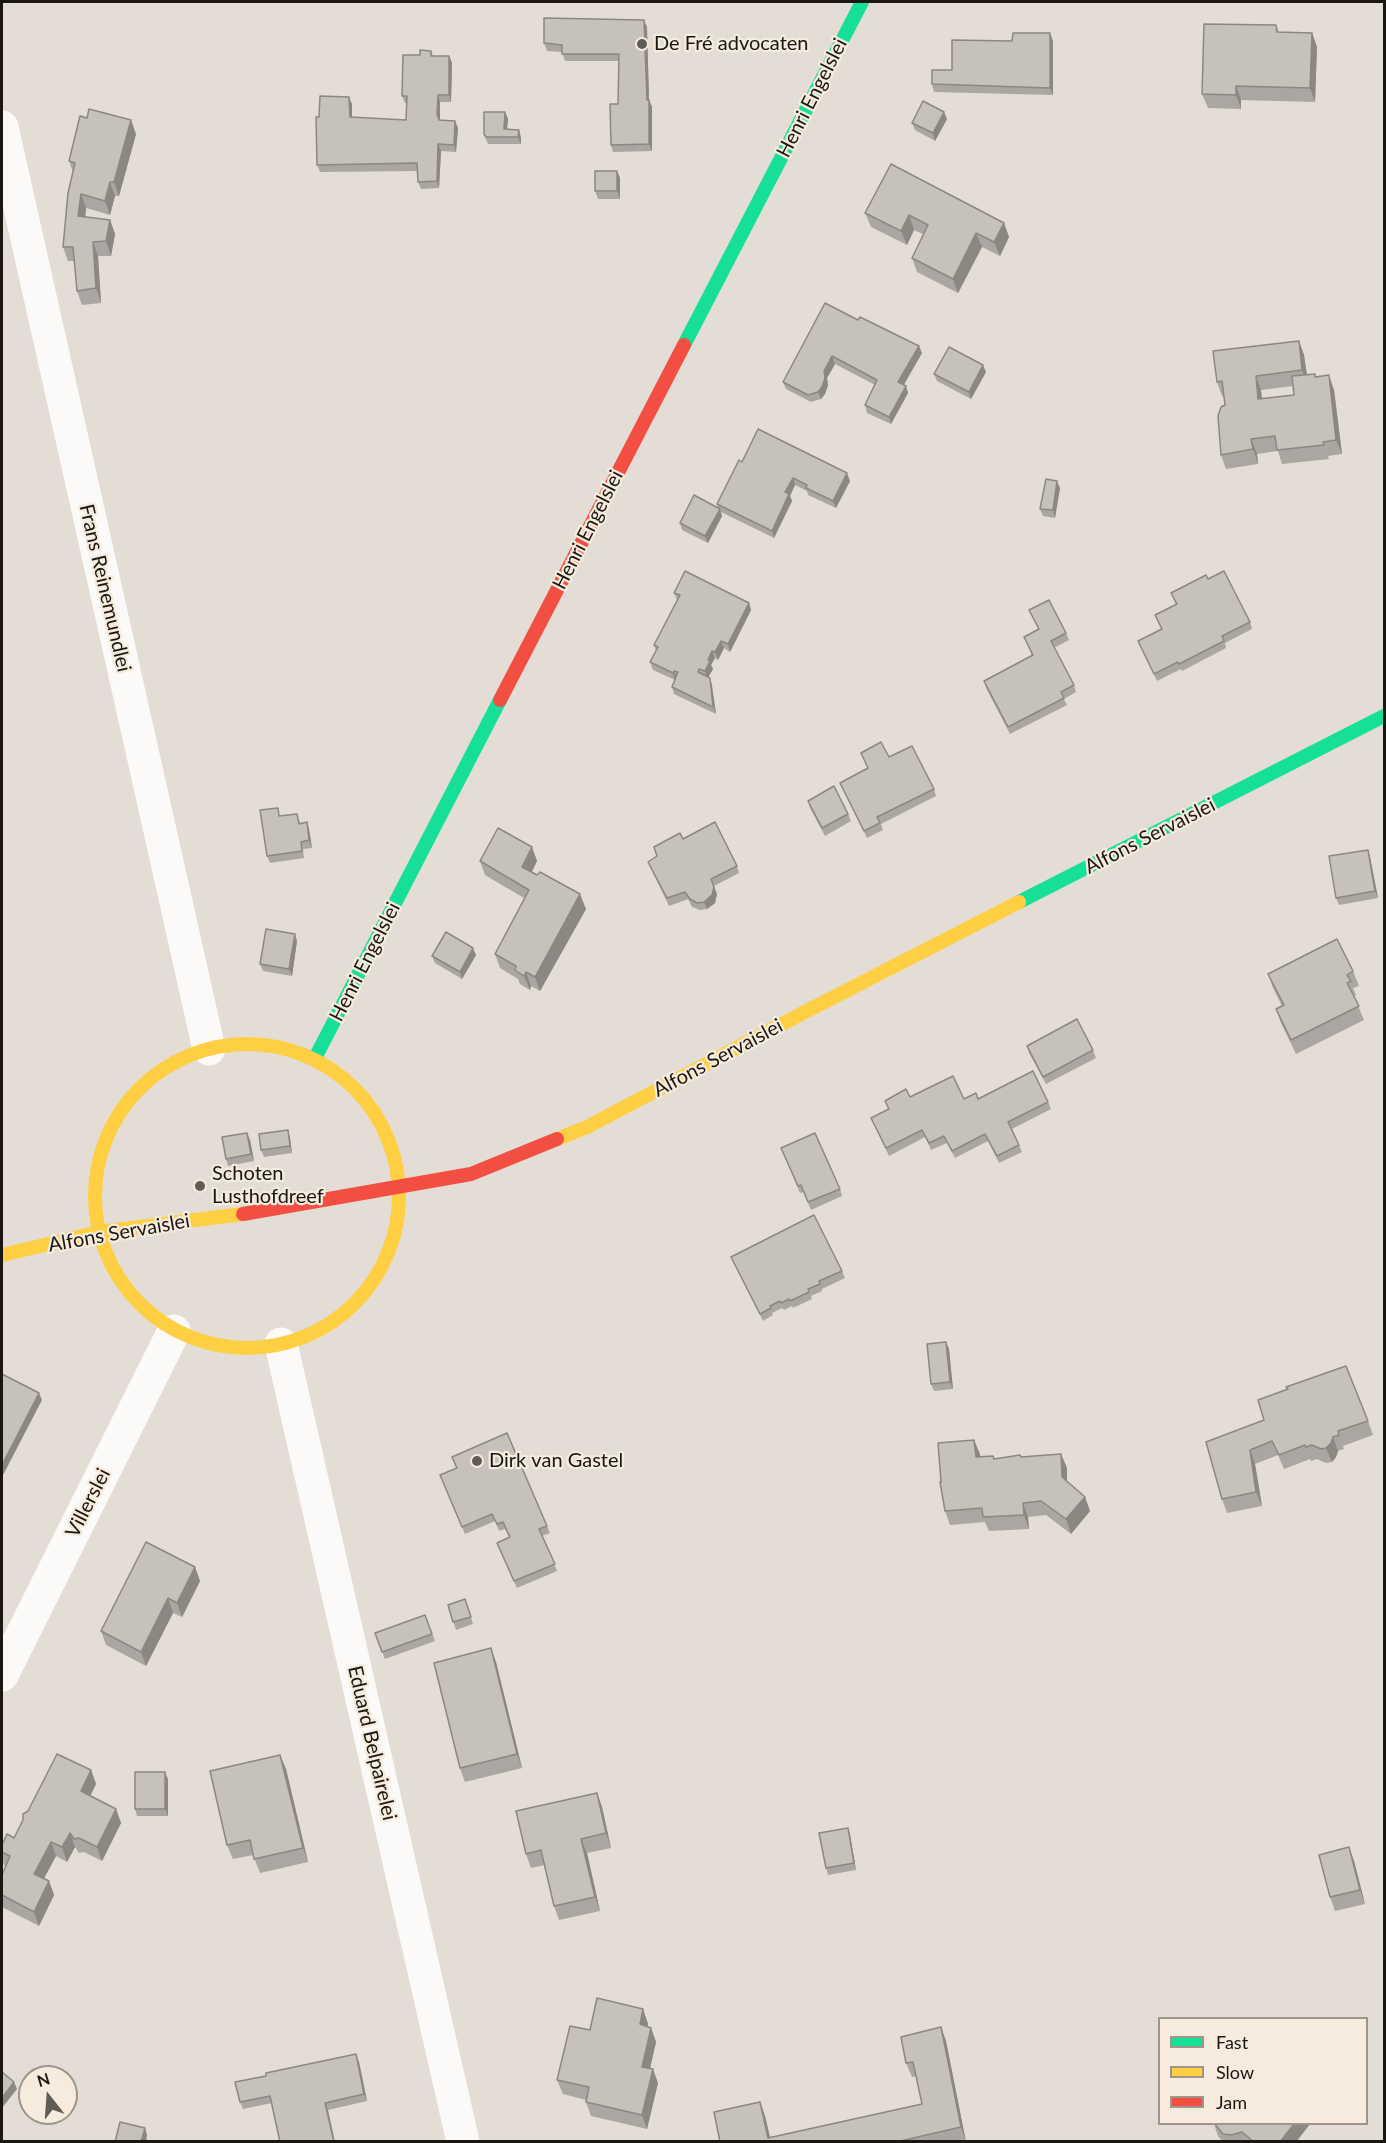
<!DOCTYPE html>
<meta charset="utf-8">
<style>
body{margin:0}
#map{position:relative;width:1386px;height:2143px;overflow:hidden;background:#e3ddd5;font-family:Lato,sans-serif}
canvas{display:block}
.frame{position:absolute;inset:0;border:3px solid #1a1611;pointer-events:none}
.legend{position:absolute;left:1158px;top:2017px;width:210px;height:108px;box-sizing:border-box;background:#f6ebdc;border:2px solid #9e968b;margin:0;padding:8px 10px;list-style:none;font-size:18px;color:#1a1611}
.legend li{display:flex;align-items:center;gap:12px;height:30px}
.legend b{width:30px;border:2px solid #9e968b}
.north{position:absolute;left:18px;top:2065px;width:60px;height:60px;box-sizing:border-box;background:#f6ebdc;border:2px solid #9e968b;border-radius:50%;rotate:343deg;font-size:16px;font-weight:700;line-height:24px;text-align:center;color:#1a1611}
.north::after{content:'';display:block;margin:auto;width:21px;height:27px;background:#605c56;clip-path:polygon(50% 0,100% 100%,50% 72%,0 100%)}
</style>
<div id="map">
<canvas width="1386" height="2143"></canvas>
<div class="frame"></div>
<ul class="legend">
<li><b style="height:8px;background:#16e098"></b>Fast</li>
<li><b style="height:8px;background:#ffcf43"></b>Slow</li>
<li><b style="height:8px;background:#f24e42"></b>Jam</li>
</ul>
<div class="north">N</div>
</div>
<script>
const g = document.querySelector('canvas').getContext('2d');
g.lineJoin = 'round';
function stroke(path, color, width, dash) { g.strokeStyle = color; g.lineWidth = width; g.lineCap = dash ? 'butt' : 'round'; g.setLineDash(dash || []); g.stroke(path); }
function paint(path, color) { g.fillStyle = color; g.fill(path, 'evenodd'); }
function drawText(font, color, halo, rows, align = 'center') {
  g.font = font + ' Lato,sans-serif'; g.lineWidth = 4.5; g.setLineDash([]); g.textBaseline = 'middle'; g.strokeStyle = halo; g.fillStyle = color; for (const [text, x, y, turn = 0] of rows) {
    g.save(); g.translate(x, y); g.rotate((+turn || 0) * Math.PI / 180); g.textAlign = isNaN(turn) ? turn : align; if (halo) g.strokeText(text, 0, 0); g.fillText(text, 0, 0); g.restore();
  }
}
const street = new Path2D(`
 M2,127L209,1049
 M281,1344L463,2142
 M2,1675L174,1331`);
const fast = new Path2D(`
 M684,345L862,2
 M1019,902L1384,716
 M315,1058L500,700`);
const slow = new Path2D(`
 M95 1196a152 152 0 1 1 304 0a152 152 0 1 1-304 0Z
 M557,1139L587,1127L801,1014L1019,902
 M2,1255L99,1232L243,1214`);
const jam = new Path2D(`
 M500,700L684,345
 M243,1214L471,1174L557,1139`);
const wall = new Path2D(`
 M1276,25L1279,32L1312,33L1317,47L1315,102L1241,100V109L1208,108L1202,94Z
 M647,27L649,100L652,107V151L613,152L611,145L618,104L619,61H565L562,52L547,51L544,43Z
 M1012,41H1053V95L934,92L932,84Z
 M431,51L433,56H449L452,63L451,102H440V120L455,121L458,128L456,152L441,151L439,188L421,189L418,182L417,171L320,172L317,165L319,117L352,104V118L406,120V103H405L402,96L420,55Z
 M505,112L508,119L507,130L521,137V144H488L484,134Z
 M87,118L136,134L119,196H115L110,215L86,208L85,217L110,220L115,234L111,256H98L101,303L82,305L77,291L74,261H68L63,247L73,172L69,161Z
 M947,119L935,141L915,130L912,123Z
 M891,164L1004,223L1009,237L1000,256L982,247L958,293L917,272L912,258L923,234L914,230L907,245L871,227L865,213Z
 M617,171L620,178V199H598L595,191Z
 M825,303L922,353L904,385L906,386L908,393L891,424L867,413L865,405L875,385L835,364L827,378L828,385L825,394L821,399L811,402L786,389L783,382Z
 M1299,341L1304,355L1307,375L1315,374L1316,377L1334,390L1342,454L1328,456L1329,459L1282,464L1278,451L1257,454L1258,464L1226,469L1221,455L1225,405L1224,396H1222L1217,382ZM1293,386L1294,395L1262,399L1261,390Z
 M986,372L971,399L937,381L934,374Z
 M742,462L850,481L836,508L808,495L807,491L795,485L790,496L792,501L774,538L721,512L722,516L708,543L682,530L680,523L718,508L717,504Z
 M1060,488L1055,518L1043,516L1040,509Z
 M1208,579L1250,622L1252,629L1225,643L1226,648L1182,671L1181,669L1157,681L1138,641L1161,629L1155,615L1176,605L1171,593Z
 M674,593L749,603L751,610L730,652L724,648L718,660L715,658L711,665L713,669L708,678H710L712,686L716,714L674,694L672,687L675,680L653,670L650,662L656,651L654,645L677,600Z
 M1029,610L1066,633L1069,640L1054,648L1074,685L1076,692L1064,699L1067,705L1010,734L986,688L984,681L1032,656L1024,637L1038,629Z
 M861,753L889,757L934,789L936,796L881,824L883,830L867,838L840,783L868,768Z
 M808,801L848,814L851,821L825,836L810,808Z
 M281,816L300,821V823L307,822L309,829L312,848L303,849L304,858L270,863L267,856Z
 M683,839L737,866L739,873L714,886L717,894L715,903L707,909L700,910L692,907L688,899L669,906L651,869L648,862Z
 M532,847L537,861L532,872L586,909L540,991L531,986L530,990L520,984L518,979L500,968L495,954L524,898L485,875L480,861Z
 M1368,850L1370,857L1378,898L1339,905L1336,898Z
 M297,941L292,976L263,971L260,964Z
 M476,955L462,979L435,963L432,956Z
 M1353,971L1359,986L1353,988L1356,995L1354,996L1364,1020L1296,1054L1281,1023L1276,1009L1282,1006L1273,988L1268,974Z
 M1027,1046L1093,1050L1096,1058L1046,1084L1029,1053Z
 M910,1097L1048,1102L1051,1109L1012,1129L1022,1152L999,1163L988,1141L955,1158L947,1143L931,1150L925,1137L889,1156L871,1118L888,1109L885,1101Z
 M290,1138L292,1153L264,1157L261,1150Z
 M250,1140L254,1161L228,1166L226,1159Z
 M781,1148L840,1189L842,1196L811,1210L803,1192L800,1193Z
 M731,1257L842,1271L845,1278L822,1289V1291L811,1296L812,1299L793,1308L792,1306L784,1310L782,1308L772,1313L773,1315L763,1321L734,1264Z
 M946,1342L949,1349L953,1389L934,1391L931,1384Z
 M1368,1421L1373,1435L1343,1446L1344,1449L1338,1451L1336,1457L1332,1462L1326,1463L1317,1459L1311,1461L1310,1459L1284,1469L1278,1455L1255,1464L1262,1506L1227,1513L1222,1499L1206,1442Z
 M974,1440L980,1456L994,1459L1061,1454L1067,1468V1481L1085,1497L1090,1511L1071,1534L1046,1515L1028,1517L1029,1529L989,1531L985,1522L950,1525L945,1511L941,1482Z
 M452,1457L547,1526L550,1533L542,1536L557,1571L517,1588L497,1543L509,1537L505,1529L499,1531L495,1521L465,1534L440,1475L456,1468Z
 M195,1567L200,1581L182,1617L173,1613L146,1666L106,1645L101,1631Z
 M465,1599L473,1624L456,1630L448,1605Z
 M425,1615L435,1641L385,1659L375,1633Z
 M496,1662L522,1768L465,1782L460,1768Z
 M280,1755L286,1769L308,1862L260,1873L253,1855L233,1859L227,1845Z
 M91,1770L96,1784L90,1796L116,1809L121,1823L102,1861L84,1852L79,1853L75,1847L67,1862L56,1856L44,1878L49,1881L54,1895L39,1926L2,1907V1875L6,1865H4L2,1857V1845L14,1838Z
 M168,1779V1816H137L135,1809Z
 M597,1793L602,1807L611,1848L587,1853L600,1911L559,1920L554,1906L545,1865L531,1868L526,1854Z
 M848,1828L850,1835L856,1870L828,1875L826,1868Z
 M1354,1861L1365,1904L1335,1911L1330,1897Z
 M643,2009L648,2024V2026L651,2028L656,2042L650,2069L658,2083L647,2129L591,2116L586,2102V2100L563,2094L557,2080L590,2030Z
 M941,2027L946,2041L966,2142H720L760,2102L765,2116L770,2137L922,2104L916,2076L912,2077L906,2063Z
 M359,2062L367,2101L328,2110L272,2103L243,2109L240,2102Z
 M1214,2124H1310L1296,2142H1223L1218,2136Z`);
const shadedWall = new Path2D(`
 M644,20L647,27L649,100L652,107V151L649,144Z
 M1050,33L1053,41V95L1050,88Z
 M1312,33L1317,47L1315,102L1310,88Z
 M449,56L452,63L451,102L449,95Z
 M1236,86L1241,100V109L1236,95Z
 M438,95L440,102V121L437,114Z
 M349,97L352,104V125L350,117Z
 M505,112L508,119L506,137L504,129Z
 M944,112L947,119L935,141L933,133Z
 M131,120L136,134L119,196L114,182Z
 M455,121L458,128L456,152L454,145Z
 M519,130L521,137V144L518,137Z
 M438,144L441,151L439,188L437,181Z
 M617,171L620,178V199L617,191Z
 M110,182L115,196L110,215L105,201Z
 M81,194L86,208L84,231L78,216Z
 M909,215L914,230L907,245L901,231Z
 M110,220L115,234L111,256L106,241Z
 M1004,223L1009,237L1000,256L994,242Z
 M976,233L982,247L958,293L953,279Z
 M93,242L98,256L101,303L96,288Z
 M1299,341L1304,355L1308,384L1302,370Z
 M919,346L922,353L901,389L898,382Z
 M832,356L835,364L827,378L828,385L825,394L821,399L818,392L824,371Z
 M983,365L986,372L971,399L969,392Z
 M1329,375L1334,390L1342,454L1336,440Z
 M1256,376L1261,390L1263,414L1258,399Z
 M906,386L908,393L891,424L889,417Z
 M1251,439L1257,454L1258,464L1253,449Z
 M847,473L850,481L836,508L833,501Z
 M793,478L795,485L790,496L792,501L774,538L772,531L785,492Z
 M1057,481L1060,488L1055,518L1053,510Z
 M720,509L722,516L708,543L705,536Z
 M749,603L751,610L730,652L728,644Z
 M721,641L724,648L718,660L715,652Z
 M712,651L715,658L711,665L713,669L707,679L705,671L708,660Z
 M674,671L677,678L675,681L673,673Z
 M710,678L712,686L716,714L713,707Z
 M307,822L309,829L312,848L309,840Z
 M532,847L537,861L527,881L522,867Z
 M1368,850L1370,857L1378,898L1375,891Z
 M714,887L717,894L715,903L707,909L704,902Z
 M580,894L586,909L540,991L535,977Z
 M295,934L297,941L292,976L289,969Z
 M473,948L476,955L462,979L460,972Z
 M526,972L531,986L530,990L524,976Z
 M288,1130L290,1138L292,1153L290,1146Z
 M247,1133L250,1140L254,1161L251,1154Z
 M946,1342L949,1349L953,1389L950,1382Z
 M39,1393L42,1400L2,1477V1465Z
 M1333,1437L1338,1451L1336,1457L1332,1462L1326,1448Z
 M974,1440L980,1454L981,1471L976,1457Z
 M1250,1450L1255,1464L1262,1506L1256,1492Z
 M1061,1454L1067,1468V1491L1062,1477Z
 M1085,1497L1090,1511L1071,1534L1066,1519Z
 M1023,1503L1028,1517L1029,1529L1024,1515Z
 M195,1567L200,1581L182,1617L177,1603Z
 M168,1598L173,1613L146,1666L141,1652Z
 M491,1648L496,1662L522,1768L517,1754Z
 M280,1755L286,1769L308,1862L303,1848Z
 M91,1770L96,1784L86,1805L81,1791Z
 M165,1772L168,1779V1816L165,1809Z
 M597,1793L602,1807L611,1848L606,1833Z
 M116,1809L121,1823L102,1861L97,1847Z
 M848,1828L850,1835L856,1870L854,1863Z
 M70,1833L75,1847L67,1862L62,1847Z
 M581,1839L587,1853L600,1911L595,1897Z
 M51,1842L56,1856L39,1888L34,1874Z
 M1349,1847L1354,1861L1365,1904L1360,1890Z
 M49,1881L54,1895L39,1926L34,1912Z
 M643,2009L648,2024L645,2039L640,2024Z
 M941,2027L946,2041L966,2142L961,2127Z
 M651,2028L656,2042L647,2081L642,2067Z
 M356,2054L359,2062L367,2101L364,2094Z
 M653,2069L658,2083L647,2129L642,2115Z
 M14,2082L17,2089L2,2108V2098Z
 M760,2102L765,2116L771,2142L768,2138Z
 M325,2103L328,2110L335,2142H334Z
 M1294,2124H1310L1296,2142H1280Z
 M145,2128L147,2135L146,2142H141Z`);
const building = new Path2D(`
 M544,18L644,20L647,100H649V144L611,145L610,104H618L619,54H562V45L544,43Z
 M1204,24L1276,25L1277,32L1312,33L1310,88L1236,86V95L1202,94Z
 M1013,33H1050V88L932,84V70H952V40L1012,41Z
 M420,50L431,51V56H449V95H438L437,114L439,120L455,121L454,145L438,144L437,181L418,182L417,163L317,165L316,117H319L320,96L349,97L350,117L406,120L407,96H402L403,55H420Z
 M923,101L944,112L933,133L912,123Z
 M89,109L131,120L114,182H110L105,201L81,194L78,216L110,220L106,241L93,242L96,288L77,291L73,247H63L68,193L75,163L69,161L80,116L87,118Z
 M484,112H505L504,129L519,130L518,137H486L484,134Z
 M891,164L1004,223L994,242L976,233L953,279L912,258L928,225L909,215L901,231L865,213Z
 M595,171H617V191H595Z
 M825,303L858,320L860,317L919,346L898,382L906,386L889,417L865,405L877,380L832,356L824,371L825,378L822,387L818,392L808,395L783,382Z
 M1299,341L1302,370L1256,376L1258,399L1294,395L1292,376L1315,374V377L1329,375L1336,440L1323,442L1324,445L1277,450L1275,436L1251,439L1253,449L1221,455L1218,416L1221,407L1225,405L1222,381L1217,382L1213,351Z
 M949,347L983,365L969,392L934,374Z
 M758,429L847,473L833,501L806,488L807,485L793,478L785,492L789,494L772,531L717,504L739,460L742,462Z
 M1046,479L1057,481L1053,510L1040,509Z
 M694,495L720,509L705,536L680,523Z
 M685,571L749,603L728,644L721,641L715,652L712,651L708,660L710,661L705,671L699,669L698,672L710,678L713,707L672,687L678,672L674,671L673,673L650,662L658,647L654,645L680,595L674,593Z
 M1224,571L1250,622L1222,636L1224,641L1179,664L1178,662L1154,674L1138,641L1162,629L1155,615L1177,604L1171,593L1206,575L1208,579Z
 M1049,600L1066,633L1051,641L1074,685L1061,692L1064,698L1008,727L984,681L1033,655L1024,637L1039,629L1029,610Z
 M881,742L889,757L912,746L934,789L877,817L880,823L864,831L840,783L868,768L861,753Z
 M834,786L848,814L822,828L808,801Z
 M278,808L279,816L297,814L299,824L307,822L309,840L301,842L302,851L267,856L260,810Z
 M715,822L737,866L711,879L714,887L712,895L704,902L697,903L690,899L685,892L667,898L648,862L657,856L654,847L680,833L683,839Z
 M498,828L532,847L522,867L537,875L540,872L580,894L535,977L526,972L524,976L515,970L516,966L495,954L529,890L480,861Z
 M1368,850L1375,891L1336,898L1329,856Z
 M266,929L295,934L289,969L260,964Z
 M446,932L473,948L460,972L432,956Z
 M1337,939L1353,971L1347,975L1351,981L1347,983L1359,1006L1291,1040L1276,1009L1284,1005L1268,974Z
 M1077,1019L1093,1050L1043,1077L1027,1046Z
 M1033,1071L1048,1102L1008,1122L1019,1145L997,1156L985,1134L952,1151L944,1136L929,1143L922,1130L886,1148L871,1118L889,1109L885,1101L906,1089L910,1097L953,1076L964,1099L976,1093L978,1099Z
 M288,1130L290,1146L261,1150L259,1134Z
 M247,1133L251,1154L226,1159L222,1137Z
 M815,1133L840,1189L808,1202L801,1185L798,1186L781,1148Z
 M814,1215L842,1271L819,1281L820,1284L808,1289L809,1292L790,1301L789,1299L781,1303L780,1301L770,1306L771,1308L760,1314L731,1257Z
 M946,1342L950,1382L931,1384L927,1344Z
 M1346,1366L1368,1421L1338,1431L1339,1435L1333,1437L1331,1443L1326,1448L1321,1449L1312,1445L1306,1447L1305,1445L1279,1455L1272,1441L1250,1450L1256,1492L1222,1499L1206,1442L1264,1420L1258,1400L1288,1389L1286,1387Z
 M2,1374L39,1393L2,1465Z
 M507,1433L547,1526L539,1529L555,1564L514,1581L497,1543L510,1537L503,1522L497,1524L492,1514L462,1527L440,1475L457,1468L452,1457Z
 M974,1440L976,1457L993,1456L994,1459L1020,1455L1021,1457L1061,1454L1062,1477L1085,1497L1066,1519L1041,1501L1023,1503L1024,1515L983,1517L982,1508L945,1511L940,1482H941L938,1443Z
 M146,1542L195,1567L177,1603L168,1598L141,1652L101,1631Z
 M465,1599L471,1617L453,1622L448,1605Z
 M425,1615L432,1634L382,1652L375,1633Z
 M491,1648L517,1754L460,1768L434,1663Z
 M57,1754L91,1770L81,1791L116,1809L97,1847L79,1838L74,1839L70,1833L62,1847L51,1842L34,1874L49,1881L34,1912L2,1895V1875L10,1856L2,1852V1845L7,1834L14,1838L23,1820V1814L28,1811Z
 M280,1755L303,1848L254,1859L250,1840L227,1845L210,1771Z
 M135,1772H165V1809H135Z
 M597,1793L606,1833L581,1839L595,1897L554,1906L541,1850L526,1854L516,1811Z
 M848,1828L854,1863L826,1868L819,1833Z
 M1349,1847L1360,1890L1330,1897L1319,1855Z
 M597,1998L643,2009L640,2024L651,2028L642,2067L653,2069L642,2115L586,2102L589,2087L557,2080L570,2026L590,2030Z
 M941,2027L961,2127L896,2142H720L714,2112L760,2102L768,2138L922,2104L913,2062L906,2063L901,2037Z
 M356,2054L364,2094L325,2103L334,2142H280L270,2096L240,2102L235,2082L266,2076V2073Z
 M2,2072L14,2082L2,2098Z
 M120,2122L145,2128L141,2142H115Z
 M1215,2124H1294L1280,2142H1254L1242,2132L1231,2135L1223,2134Z`);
const markers = [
 [642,44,6,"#605c56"],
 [200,1186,6,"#605c56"],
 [477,1461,6,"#605c56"]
];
const poiNames = [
 ["De Fré advocaten",654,44],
 ["Schoten",212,1174],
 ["Lusthofdreef",212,1197],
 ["Dirk van Gastel",489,1461]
];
const streetNames = [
 ["Henri Engelslei",812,98,-63],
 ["Henri Engelslei",588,530,-63],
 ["Frans Reinemundlei",105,588,77],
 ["Alfons Servaislei",1150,836,-27],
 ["Henri Engelslei",365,962,-63],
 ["Alfons Servaislei",718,1058,-28],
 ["Alfons Servaislei",119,1233,-10],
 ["Villerslei",88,1503,-63],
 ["Eduard Belpairelei",372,1743,77]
];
stroke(street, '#fbfaf9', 33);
stroke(fast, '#16e098', 14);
stroke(slow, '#ffcf43', 14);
stroke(jam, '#f24e42', 14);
paint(wall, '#aaa6a1');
paint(shadedWall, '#8b8783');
paint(building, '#c6c1bb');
stroke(building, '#8b8783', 1.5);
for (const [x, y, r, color] of markers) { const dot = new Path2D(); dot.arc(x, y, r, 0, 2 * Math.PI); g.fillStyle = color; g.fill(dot); stroke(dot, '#f6ebdc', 2); }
drawText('20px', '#1a1611', '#f6ebdc', poiNames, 'left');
drawText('20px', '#1a1611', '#f6ebdc', streetNames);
</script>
